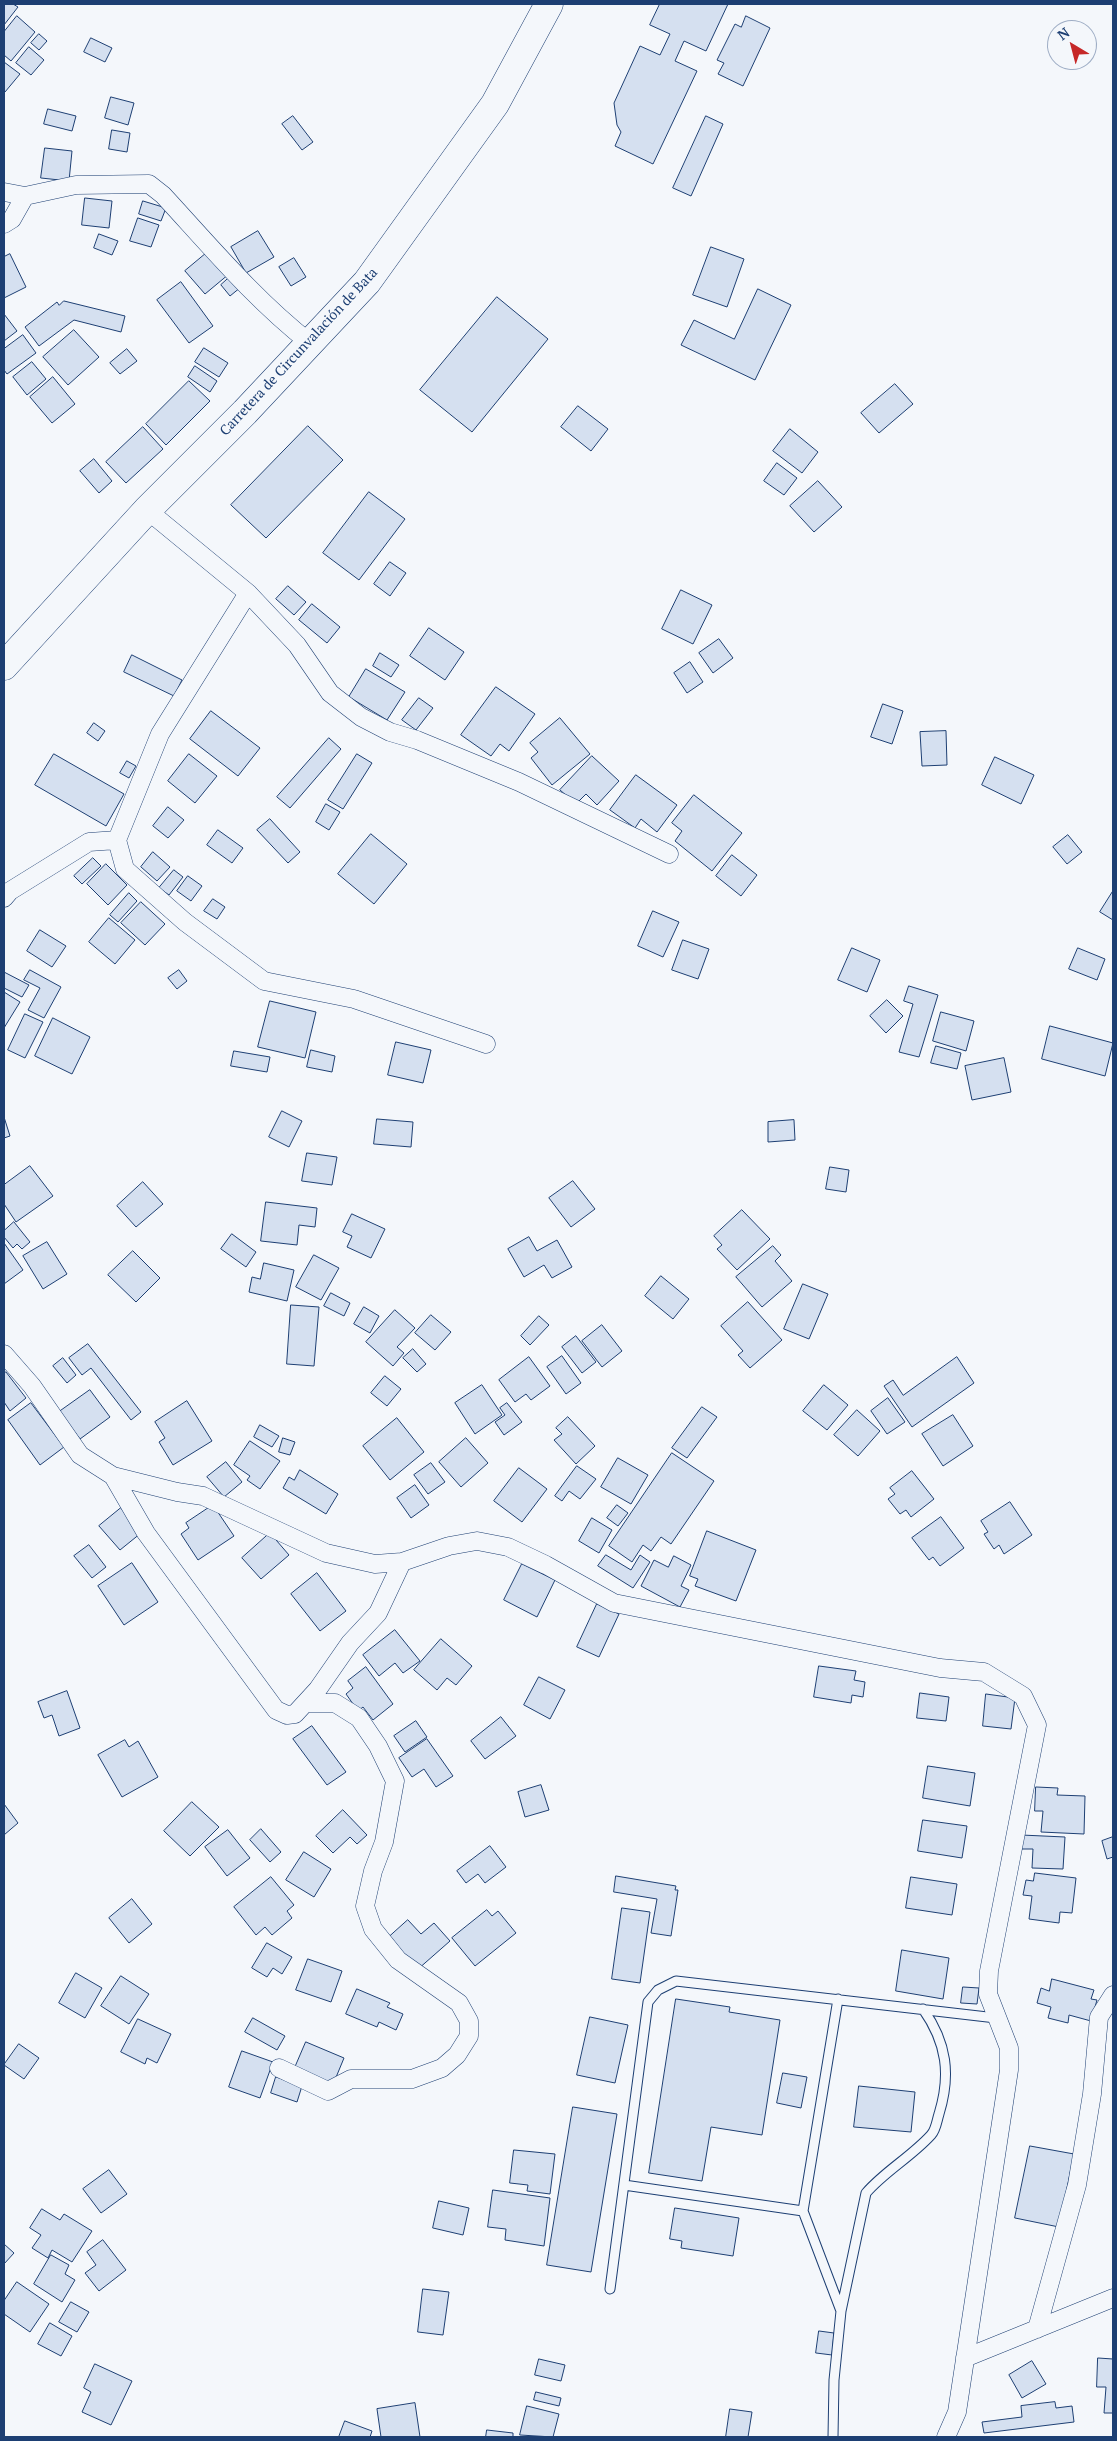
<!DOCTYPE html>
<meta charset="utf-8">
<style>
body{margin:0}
#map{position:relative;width:1117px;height:2441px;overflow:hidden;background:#f4f7fb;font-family:"PT Serif",serif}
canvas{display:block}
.frame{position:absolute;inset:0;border:5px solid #1d3f73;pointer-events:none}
.north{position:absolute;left:1047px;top:20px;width:50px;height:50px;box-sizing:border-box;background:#f4f7fb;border:1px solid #9eadc5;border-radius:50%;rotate:323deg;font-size:14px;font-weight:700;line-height:20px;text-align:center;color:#1d3f73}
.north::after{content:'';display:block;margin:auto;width:18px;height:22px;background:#c62828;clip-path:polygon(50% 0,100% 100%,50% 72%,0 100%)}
</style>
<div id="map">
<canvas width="1117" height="2441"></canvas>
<div class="frame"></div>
<div class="north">N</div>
</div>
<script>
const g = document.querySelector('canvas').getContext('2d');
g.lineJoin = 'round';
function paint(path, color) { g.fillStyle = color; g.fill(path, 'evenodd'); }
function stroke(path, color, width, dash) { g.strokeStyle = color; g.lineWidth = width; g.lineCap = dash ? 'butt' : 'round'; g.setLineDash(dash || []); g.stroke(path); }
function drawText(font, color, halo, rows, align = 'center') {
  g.font = font + ' "PT Serif",serif'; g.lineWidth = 4; g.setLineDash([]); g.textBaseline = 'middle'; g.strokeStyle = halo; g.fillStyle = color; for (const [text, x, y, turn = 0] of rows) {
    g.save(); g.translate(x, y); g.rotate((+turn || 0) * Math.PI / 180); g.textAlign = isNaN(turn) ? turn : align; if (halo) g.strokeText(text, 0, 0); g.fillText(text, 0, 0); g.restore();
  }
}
const building = new Path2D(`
 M4,4H13L18,7L4,25Z
 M660,4H728L706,51L684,41L675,61L697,71L653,164L615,146L621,132L617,125L614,103L640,46L660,55L670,34L650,25Z
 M17,16L35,32L11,61L4,55V32Z
 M746,16L770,28L743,86L718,74L724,63L717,60L735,24L741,27Z
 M39,34L47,41L39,50L31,43Z
 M91,38L112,48L105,62L84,52Z
 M29,47L44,60L31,75L16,63Z
 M4,62L20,74L5,92L4,91Z
 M111,97L134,103L128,125L105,118Z
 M48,109L76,116L72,131L44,124Z
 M293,116L313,142L302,150L282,124Z
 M706,116L723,124L691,196L673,188Z
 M112,130L130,133L127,152L109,149Z
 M45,148L72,151L69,181L41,178Z
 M85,198L112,201L109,228L82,225Z
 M143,201L166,208L161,221L139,214Z
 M138,218L159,225L151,247L130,241Z
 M258,231L274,257L246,273L231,247Z
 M99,234L118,241L112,255L94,248Z
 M711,247L744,259L727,307L693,295Z
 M209,251L229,274L205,294L185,271Z
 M10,254L26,287L4,298V257Z
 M294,258L306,277L291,286L279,267Z
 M231,276L241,287L230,296L221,285Z
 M181,282L213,326L189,343L157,300Z
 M758,289L791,305L755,380L681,345L694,320L734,339Z
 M497,297L548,339L472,432L420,390Z
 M64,301L125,316L121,332L74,320L39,346L25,327L57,302L59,305Z
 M4,314L17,331L4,341Z
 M74,330L99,357L68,385L43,357Z
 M23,335L36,353L7,374L4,370V349Z
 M204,348L228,363L219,377L195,362Z
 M127,349L137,361L120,374L110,363Z
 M32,362L46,379L27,395L13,377Z
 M195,366L217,381L210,392L188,377Z
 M53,377L75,404L52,423L30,397Z
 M189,381L210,401L166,445L146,424Z
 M895,384L913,404L879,433L861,413Z
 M578,406L608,429L591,451L561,427Z
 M308,426L343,460L266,538L231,505Z
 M143,427L163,449L126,483L106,462Z
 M790,429L818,452L802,473L773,451Z
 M94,459L112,481L99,493L80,471Z
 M777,463L797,478L784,495L764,481Z
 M818,481L842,507L814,532L790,506Z
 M369,492L405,519L359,580L323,553Z
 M390,562L406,573L390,596L374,584Z
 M288,586L306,602L294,615L276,599Z
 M681,590L712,605L693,644L662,629Z
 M312,604L340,627L327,643L299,620Z
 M429,628L464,652L445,680L410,656Z
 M719,639L733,658L713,673L699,653Z
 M380,653L399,665L391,677L373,666Z
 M132,655L182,680L174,696L124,672Z
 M690,662L703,682L687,693L674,673Z
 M366,669L405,692L387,720L349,697Z
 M496,687L535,714L509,751L500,744L491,756L461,735Z
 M419,698L433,708L416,730L402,720Z
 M883,704L903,711L892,744L871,737Z
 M211,711L260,748L238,776L190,739Z
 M560,718L590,754L552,785L531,758L538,752L530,743Z
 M94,723L105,731L98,741L87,733Z
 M946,731L947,765L922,766L920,732Z
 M329,738L341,749L290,808L277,797Z
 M54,754L124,794L106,826L35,785Z
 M189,754L217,776L195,803L168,781Z
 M357,754L372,763L343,809L328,800Z
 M592,756L619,781L597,805L586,794L576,804L560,790Z
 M995,757L1034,775L1021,804L982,785Z
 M127,761L136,766L129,778L120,773Z
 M636,775L677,805L657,832L641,819L635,828L610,810Z
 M694,795L742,833L712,871L675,841L682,831L672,823Z
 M326,804L340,812L329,830L316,822Z
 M168,807L184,820L168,838L153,826Z
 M270,819L300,852L288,863L257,830Z
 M218,830L243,848L232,863L207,845Z
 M371,834L407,864L374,904L338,874Z
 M1068,835L1082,852L1067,864L1053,847Z
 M153,852L170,867L157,881L141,867Z
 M732,855L757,875L741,896L716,876Z
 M93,858L101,866L82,884L74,876Z
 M106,864L127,885L108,905L87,884Z
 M174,870L183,877L169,895L159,888Z
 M188,876L202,886L191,901L177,891Z
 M1113,891V920L1100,912Z
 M129,893L137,901L118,922L110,915Z
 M213,899L225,907L217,919L204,911Z
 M141,902L165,924L145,945L121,923Z
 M653,911L679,922L663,957L638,946Z
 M109,918L135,940L115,964L89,942Z
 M40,930L66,946L52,967L27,951Z
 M683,940L709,949L698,979L672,970Z
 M852,948L880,960L867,992L838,980Z
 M1078,948L1105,959L1097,980L1069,969Z
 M30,970L61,987L44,1018L28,1010L40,988L24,980Z
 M179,970L187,981L177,989L168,978Z
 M4,972L29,985L22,997L4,988Z
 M909,986L938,995L919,1057L899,1052L913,1004L904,1001Z
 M4,992L20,1002L4,1028Z
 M887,1000L903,1016L886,1033L870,1016Z
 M270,1001L316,1012L305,1058L258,1047Z
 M941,1012L974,1021L966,1051L933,1041Z
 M25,1014L43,1022L25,1058L8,1050Z
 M53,1018L90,1037L72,1074L35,1056Z
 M1050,1026L1113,1043L1105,1076L1042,1059Z
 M396,1042L431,1050L423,1083L388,1075Z
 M936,1046L961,1053L957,1069L931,1063Z
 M311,1050L335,1056L332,1072L307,1067Z
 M234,1051L270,1057L267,1072L231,1066Z
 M1004,1058L1011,1092L972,1100L965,1066Z
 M282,1111L302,1121L289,1147L269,1137Z
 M4,1117L10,1136L4,1138Z
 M377,1119L413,1122L411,1147L374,1144Z
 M794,1120L795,1140L768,1142V1122Z
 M307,1153L337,1157L332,1185L302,1181Z
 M30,1166L53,1196L16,1222L4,1204V1185Z
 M830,1167L849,1170L846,1192L826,1189Z
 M573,1181L595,1209L571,1227L549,1198Z
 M143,1182L163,1204L136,1227L117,1206Z
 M266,1202L317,1208L315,1227L299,1225L297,1245L261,1241Z
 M742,1210L770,1239L737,1270L717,1249L722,1245L714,1236Z
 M352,1214L385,1229L371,1258L347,1247L352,1236L343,1232Z
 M14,1222L30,1242L22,1249L17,1244L13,1248L4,1237V1231Z
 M232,1234L256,1252L246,1267L221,1249Z
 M529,1237L537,1251L557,1240L572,1267L552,1278L544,1265L524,1277L508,1249Z
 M47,1242L67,1274L43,1289L23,1256Z
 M4,1243L23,1270L4,1284Z
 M773,1246L781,1255L775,1261L792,1281L762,1307L736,1277Z
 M133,1251L160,1278L136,1302L108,1275Z
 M314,1255L339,1268L321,1300L296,1287Z
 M264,1263L294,1270L287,1301L249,1292L252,1277L260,1279Z
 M661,1276L689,1299L673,1319L645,1296Z
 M803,1284L828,1294L809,1339L784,1329Z
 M331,1293L350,1303L344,1316L324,1306Z
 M748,1302L782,1340L750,1368L738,1355L743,1351L721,1326Z
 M291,1305L319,1307L314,1366L287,1364Z
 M364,1307L379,1316L370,1333L354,1324Z
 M395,1310L415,1328L397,1347L404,1353L393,1366L366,1342Z
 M431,1315L451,1332L435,1350L415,1333Z
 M539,1316L549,1325L530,1345L521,1336Z
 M602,1325L622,1351L602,1367L582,1341Z
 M576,1336L596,1362L582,1373L562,1347Z
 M88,1344L141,1412L131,1420L91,1368L82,1375L69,1358Z
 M413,1349L426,1364L417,1372L403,1358Z
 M562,1356L581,1383L566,1394L547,1367Z
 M529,1357L550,1386L531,1400L526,1394L515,1402L499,1380Z
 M957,1357L974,1383L912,1427L884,1386L893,1380L903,1395Z
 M63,1358L76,1375L67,1383L53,1366Z
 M6,1372L26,1398L10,1411L4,1402V1374Z
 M385,1376L401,1389L387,1406L371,1393Z
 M482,1385L502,1415L475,1434L455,1403Z
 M824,1385L848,1405L827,1430L803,1411Z
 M90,1390L110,1417L80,1439L59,1412Z
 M888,1398L905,1422L887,1434L871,1411Z
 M187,1401L212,1441L173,1465L159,1442L165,1438L155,1422Z
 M31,1403L64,1447L40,1465L8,1420Z
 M507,1403L522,1422L504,1435L495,1422L505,1415L500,1408Z
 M702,1407L717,1417L687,1458L672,1448Z
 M857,1410L880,1431L858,1456L834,1435Z
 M953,1415L973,1446L943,1466L922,1434Z
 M568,1417L595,1446L576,1464L554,1440L562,1434L556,1428Z
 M397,1418L424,1452L390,1480L363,1446Z
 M260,1425L279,1436L272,1447L254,1437Z
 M283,1438L295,1442L290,1455L279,1452Z
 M466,1438L488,1463L461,1487L439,1462Z
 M250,1441L280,1461L260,1489L247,1480L250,1476L234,1465Z
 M672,1453L714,1481L671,1544L661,1537L651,1551L643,1545L632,1562L609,1546Z
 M618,1458L648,1475L631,1504L601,1487Z
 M226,1462L242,1482L224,1497L207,1477Z
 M431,1463L445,1482L428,1494L414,1475Z
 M577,1466L596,1479L580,1499L569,1491L562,1501L555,1496Z
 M519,1468L547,1489L522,1522L494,1501Z
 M300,1470L338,1494L326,1514L283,1488L289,1477L294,1480Z
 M912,1471L934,1499L911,1517L906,1510L900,1514L888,1499L895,1494L890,1488Z
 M415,1485L429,1505L411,1518L397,1498Z
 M1010,1502L1032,1535L1004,1554L999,1545L994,1549L984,1534L988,1532L981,1521Z
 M213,1505L234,1536L198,1560L181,1534L189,1528L186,1523Z
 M617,1505L628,1513L618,1526L607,1518Z
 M121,1508L141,1533L120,1550L99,1526Z
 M941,1517L964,1548L940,1566L933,1557L929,1560L912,1538Z
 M592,1518L612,1530L599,1553L579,1541Z
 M707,1531L756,1550L736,1601L695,1586L698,1579L690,1576Z
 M270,1533L289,1555L261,1579L242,1558Z
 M89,1545L106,1567L92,1578L74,1556Z
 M606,1555L631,1570L640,1555L650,1562L633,1588L598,1566Z
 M674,1556L691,1565L681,1586L689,1590L680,1607L641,1586L654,1560L668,1567Z
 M132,1563L158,1602L124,1625L98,1586Z
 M522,1564L555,1580L537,1617L504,1600Z
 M317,1573L346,1611L320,1631L291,1594Z
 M597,1604L619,1614L599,1657L577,1647Z
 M395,1630L420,1661L403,1673L395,1663L379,1676L363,1655Z
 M441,1639L472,1666L456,1685L447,1678L437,1690L414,1670Z
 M819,1666L856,1671L854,1680L865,1682L863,1697L852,1695L851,1703L814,1697Z
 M366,1667L393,1704L373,1720L363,1707L358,1711L346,1694L353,1688L348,1681Z
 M539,1677L565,1690L550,1719L524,1705Z
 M67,1691L80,1728L59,1736L52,1715L44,1718L38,1702Z
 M920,1693L949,1697L946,1721L917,1718Z
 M986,1694L1015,1698L1011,1729L983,1726Z
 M501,1717L516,1736L485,1759L471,1741Z
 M416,1721L427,1737L405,1752L394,1736Z
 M312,1726L346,1772L327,1785L293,1739Z
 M427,1739L453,1776L436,1787L424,1769L412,1777L399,1758Z
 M125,1740L129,1747L138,1741L158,1777L122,1797L98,1755Z
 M928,1766L975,1773L970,1806L923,1798Z
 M541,1785L549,1810L525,1817L518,1792Z
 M1036,1787L1058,1788L1057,1795L1085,1796L1084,1834L1041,1832L1043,1811H1035Z
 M192,1802L219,1827L190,1856L164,1831Z
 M4,1804L18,1823L4,1835Z
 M343,1810L367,1835L357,1844L350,1837L333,1853L316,1836Z
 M923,1820L967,1826L962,1858L918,1851Z
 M261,1829L281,1852L270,1862L250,1840Z
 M228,1830L250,1858L227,1876L205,1847Z
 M1021,1835L1065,1837L1063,1869L1032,1868L1033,1849H1021Z
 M1113,1837V1857L1107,1859L1102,1841Z
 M490,1846L506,1867L485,1883L478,1874L466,1883L457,1871Z
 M304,1852L331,1869L314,1897L286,1880Z
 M1035,1873L1076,1878L1072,1913L1060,1912L1059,1923L1029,1919L1032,1896L1023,1895L1026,1880L1033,1881Z
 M616,1876L676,1886L675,1890H678L671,1936L651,1933L657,1899L614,1892Z
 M271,1877L294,1905L287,1911L292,1918L272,1935L265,1927L256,1935L234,1907Z
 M911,1877L957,1884L952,1915L906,1908Z
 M132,1899L152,1924L129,1943L109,1918Z
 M622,1908L650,1912L640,1983L612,1979Z
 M487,1910L492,1916L498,1911L516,1933L475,1966L452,1938Z
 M408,1920L421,1934L434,1923L450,1941L417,1970L388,1938Z
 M267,1943L292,1957L282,1974L273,1968L267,1977L252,1968Z
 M902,1950L949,1958L943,1999L896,1991Z
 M308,1959L342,1971L331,2002L296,1990Z
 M76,1973L102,1988L85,2018L59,2003Z
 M121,1976L149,1994L129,2024L101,2006Z
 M1052,1979L1094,1990L1091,1999L1097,2000L1091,2021L1069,2015L1068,2023L1048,2018L1051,2007L1037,2003L1041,1988L1049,1991Z
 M963,1987L979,1988L977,2004L961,2003Z
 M357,1989L390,2003L387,2007L403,2014L396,2030L379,2022L377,2027L346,2014Z
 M676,1999L730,2007L729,2012L780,2020L762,2135L711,2127L702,2181L649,2173Z
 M590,2017L628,2025L615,2083L577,2075Z
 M253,2018L285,2036L277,2050L245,2032Z
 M138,2019L171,2034L157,2063L147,2058L145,2064L121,2052Z
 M306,2042L344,2058L332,2087L294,2070Z
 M19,2044L39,2058L24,2079L4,2065Z
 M242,2051L273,2062L260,2098L229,2087Z
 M783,2073L807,2077L801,2108L777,2103Z
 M276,2077L302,2086L297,2102L271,2093Z
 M859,2086L915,2092L911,2132L854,2127Z
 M573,2107L617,2114L591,2272L547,2265Z
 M1030,2146L1074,2154L1059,2227L1015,2218Z
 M514,2150L555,2154L550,2194L527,2191L528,2185L510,2183Z
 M109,2170L127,2194L101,2213L83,2189Z
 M493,2190L550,2198L544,2246L505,2240L506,2229L488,2227Z
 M439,2201L469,2208L463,2235L433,2228Z
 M675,2208L739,2218L733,2256L681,2248L682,2241L670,2239Z
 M42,2209L60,2220L64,2214L92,2231L72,2262L52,2250L48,2258L32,2248L41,2235L30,2228Z
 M103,2240L126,2270L99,2291L85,2273L96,2265L87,2252Z
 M4,2244L14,2253L4,2264Z
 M51,2255L69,2265L65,2274L75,2280L62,2302L34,2284Z
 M17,2282L49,2304L30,2332L4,2314V2301Z
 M423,2289L449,2292L443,2335L418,2332Z
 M71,2302L89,2312L77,2332L59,2322Z
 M50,2323L72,2336L61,2356L38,2344Z
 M819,2331L834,2333L832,2355L816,2353Z
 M1098,2358L1113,2359V2413H1104L1106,2387H1097Z
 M539,2359L565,2365L561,2381L535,2375Z
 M1032,2361L1046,2384L1022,2398L1009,2375Z
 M95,2364L132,2381L111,2425L82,2412L91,2392L84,2388Z
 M536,2392L561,2398L559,2406L534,2400Z
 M1055,2402L1056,2408L1072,2406L1074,2422L984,2433L982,2422L1022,2417L1021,2406Z
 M415,2403L420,2437H381L377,2409Z
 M527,2406L559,2414L553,2437L520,2435Z
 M730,2409L752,2412L748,2437H726Z
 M345,2421L372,2431L370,2437H339Z
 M487,2430L513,2433V2437H486Z`);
const lane = new Path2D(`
 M624,2185L803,2211
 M610,2289L648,2002L658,1990L676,1981L996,2018
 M841,2311L866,2193C885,2171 911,2157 931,2135C936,2130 937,2120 939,2114C951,2075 947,2043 923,2009
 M833,2437L834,2380L841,2311L803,2211L838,1999`);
const street = new Path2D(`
 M4,192L25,196L76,185L149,184L163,195C210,246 255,300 310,343
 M4,224L12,219L25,196
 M147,510L248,593L297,645L330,693L361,717L390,732L417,740L519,782L669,854
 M117,840L125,869L185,922L264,981L354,999L486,1044
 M4,898L10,891L89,842L117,840L160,734L248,593
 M4,1354L32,1386L80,1455L113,1476L177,1492L203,1496L326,1553L375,1564L402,1562L449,1546L477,1541L508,1547L546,1565L614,1603L940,1668L984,1672L1023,1696L1037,1725L989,1971L988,1994L1009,2048V2070L957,2412L946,2437
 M113,1476L146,1533L276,1710L287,1715L295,1714L318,1689L350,1643L378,1613L402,1562
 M279,2068L328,2091L351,2079H412L442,2068L457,2055L469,2036V2021L459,2003L398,1960L373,1929L365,1906L373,1871L384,1842L395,1781L378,1746L359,1718L335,1703H306
 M1037,2329L1077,2185L1092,2094L1099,2017L1113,1995
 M965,2358L1113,2298`);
const primary = new Path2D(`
 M4,666L147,510L245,412L367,282L495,104L549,4`);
const streetNames = [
 ["Carretera de Circunvalación de Bata",299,352,-47]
];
paint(building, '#d5e0f0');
stroke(building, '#1d3f73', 1);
stroke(lane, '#1d3f73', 11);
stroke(street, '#1d3f73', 19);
stroke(primary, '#1d3f73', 29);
stroke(lane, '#f4f7fb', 9);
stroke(street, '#f4f7fb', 18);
stroke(primary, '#f4f7fb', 28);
drawText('14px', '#1d3f73', '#f4f7fb', streetNames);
</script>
